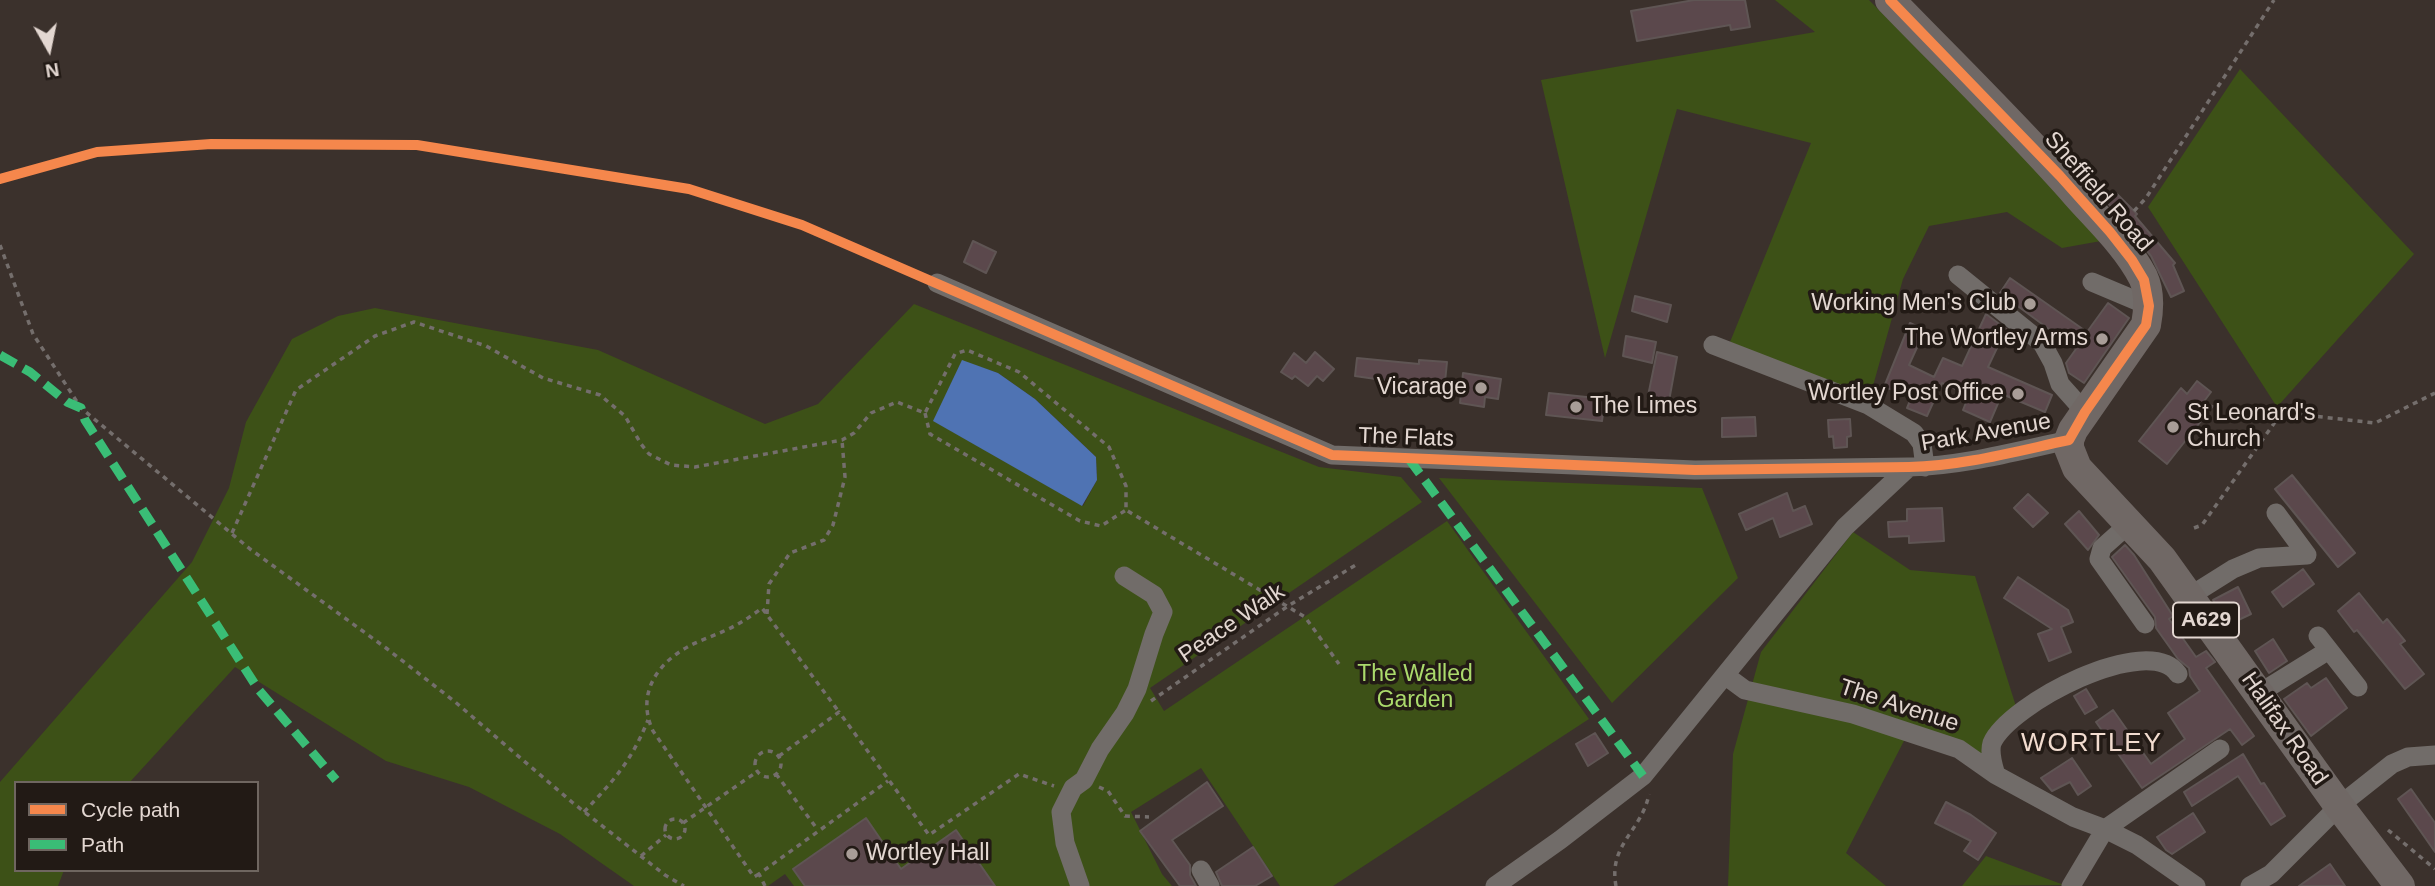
<!DOCTYPE html>
<style>
body{margin:0}
#map{position:relative;width:2435px;height:886px;overflow:hidden;background:#3b312c;font-family:Helvetica,sans-serif}
canvas{display:block}
.legend{position:absolute;left:14px;top:781px;width:245px;height:91px;box-sizing:border-box;background:#221a15;border:2px solid #6f6660;margin:0;padding:9px 12px;list-style:none;font-size:21px;color:#e3d7d1}
.legend li{display:flex;align-items:center;gap:14px;height:35px}
.legend b{width:35px;border:2px solid #6f6660}
.north{position:absolute;left:14px;top:14px;width:70px;height:70px;-webkit-text-stroke:5px #221a15;paint-order:stroke;rotate:171deg;font-size:19px;font-weight:700;line-height:28px;text-align:center;color:#e3d7d1}
.north::after{content:'';display:block;margin:auto;width:24px;height:32px;background:#e3d7d1;clip-path:polygon(50% 0,100% 100%,50% 72%,0 100%)}
</style>
<div id="map">
<canvas width="2435" height="886"></canvas>
<ul class="legend">
<li><b style="height:9px;background:#f5874c"></b>Cycle path</li>
<li><b style="height:9px;background:#3abd76"></b>Path</li>
</ul>
<div class="north">N</div>
</div>
<script>
const g = document.querySelector('canvas').getContext('2d');
g.lineJoin = 'round';
function paint(path, color) { g.fillStyle = color; g.fill(path, 'evenodd'); }
function stroke(path, color, width, dash) { g.strokeStyle = color; g.lineWidth = width; g.lineCap = dash ? 'butt' : 'round'; g.setLineDash(dash || []); g.stroke(path); }
function drawText(font, color, halo, rows, align = 'center') {
  g.font = font + ' Helvetica,sans-serif'; g.lineWidth = 7; g.setLineDash([]); g.textBaseline = 'middle'; g.strokeStyle = halo; g.fillStyle = color; for (const [text, x, y, turn = 0] of rows) {
    g.save(); g.translate(x, y); g.rotate((+turn || 0) * Math.PI / 180); g.textAlign = isNaN(turn) ? turn : align; if (halo) g.strokeText(text, 0, 0); g.fillText(text, 0, 0); g.restore();
  }
}
const green = new Path2D(`
 M1775,0H1869L2051,184L2101,241L2062,248L2007,212L1929,226L1903,279L1869,400L1730,342L1811,143L1677,109L1605,358L1541,80L1815,32Z
 M2240,69L2414,254L2277,407L2148,207Z
 M914,304L1319,467L1401,477L1422,502L1150,688L1164,711L1447,521L1589,719L1333,886H1280L1201,768L1131,812L1162,874L1172,886H995L956,830L909,863V880L865,818L793,869L805,886H794L785,874L768,886H634L560,834L469,787L386,761L235,667L129,783H16V870H64L58,886H0V782L192,562L229,488L246,422L292,339L338,316L375,308L598,350L765,424L818,404ZM962,361L998,373L1035,399L1096,457L1097,480L1083,506L934,421Z
 M1439,478L1702,488L1738,578L1612,703Z
 M1853,532L1910,570L1975,576L2019,716L1982,767L1906,737L1846,853L1886,886H1728L1733,754L1761,652Z
 M1986,856L2064,885L1962,886Z`);
const water = new Path2D(`
 M962,360L998,373L1035,399L1096,457L1097,480L1082,506L933,421Z`);
const building = new Path2D(`
 M1694,0H1745L1750,27L1731,30L1730,25L1637,41L1631,11Z
 M2117,194L2137,214L2135,216L2175,263L2173,265L2184,291L2171,297L2151,256L2108,203Z
 M973,241L996,252L986,273L964,262Z
 M2010,278L2087,332L2108,303L2129,318L2084,383L2069,373L2066,363L2076,349L2000,293Z
 M1635,296L1671,305L1667,322L1632,311Z
 M1986,314L2006,329L1988,367L2052,395L2045,412L2002,394L1990,422L1963,410L1969,395L1942,383L1927,416L1907,408L1912,396L1884,387L1910,323L1925,330L1909,365L1934,377L1943,358L1962,366Z
 M1626,336L1656,342L1652,363L1623,356Z
 M1315,352L1334,369L1323,381L1317,376L1308,386L1295,376L1292,379L1281,372L1294,353L1306,363Z
 M1657,352L1677,357L1669,401L1648,396Z
 M1357,358L1419,364V360L1447,362L1445,382L1411,380L1410,384L1355,376Z
 M1463,373L1501,379L1498,399L1485,397L1484,407L1460,403Z
 M2197,381L2211,392L2202,404L2213,406L2167,464L2139,441L2181,388L2187,394Z
 M1549,393L1605,399L1602,421L1546,415Z
 M1755,417L1756,436L1722,437V418Z
 M1850,419L1851,436L1847,437V447L1834,448L1833,436L1829,437L1828,420Z
 M2292,475L2355,553L2338,567L2275,489Z
 M1787,493L1793,511L1805,506L1812,524L1780,537L1773,518L1746,530L1739,514Z
 M2028,494L2048,513L2033,527L2014,508Z
 M1942,508L1944,541L1909,543V536L1889,537L1888,522L1907,521V509Z
 M2079,511L2099,535L2088,550L2065,524Z
 M2125,545L2134,555L2173,616L2169,619L2196,657L2206,651L2215,662L2206,668L2254,736L2242,745L2230,729L2142,788L2096,722L2113,710L2151,764L2185,739L2168,713L2200,691L2190,676L2189,668L2178,659L2156,628L2155,617L2112,557Z
 M2303,569L2314,584L2283,607L2272,592Z
 M2018,577L2068,610L2073,622L2061,627L2071,652L2049,661L2038,634L2052,629L2004,598Z
 M2238,587L2251,614L2230,624L2213,600Z
 M2359,593L2383,623L2387,619L2405,641L2400,644L2424,674L2405,689L2357,630L2354,632L2338,611Z
 M2273,639L2287,661L2269,673L2255,651Z
 M2326,678L2347,708L2311,736L2284,699L2307,683L2311,688Z
 M2086,689L2097,707L2085,714L2074,696Z
 M1595,733L1608,753L1588,766L1576,744Z
 M2243,754L2261,784L2264,783L2285,816L2271,825L2238,776L2192,806L2184,792Z
 M2072,758L2091,786L2078,795L2070,782L2052,791L2041,778Z
 M1207,782L1223,806L1172,840L1190,865V875L1196,886H1180L1140,831Z
 M2411,789L2435,823V852L2398,799Z
 M1946,802L1971,815L1996,833L1978,860L1964,851L1971,841L1935,823Z
 M2193,813L2205,832L2172,854L2166,850L2157,837Z
 M866,818L901,869L956,830L995,886H805L793,869Z
 M1253,847L1272,876L1255,886H1222L1216,872Z
 M2330,864L2345,886H2299Z`);
const path = new Path2D(`
 M2134,211L2146,198L2274,0
 M0,245L33,334L81,408L250,549L386,648L454,701L573,803L665,875L684,886
 M925,413L930,434L1080,521L1101,526L1126,510
 M2194,528L2202,525L2275,422L2284,415H2304L2375,423L2435,393
 M232,533L296,390L375,336L414,322L486,346L543,378L600,395L625,416L641,444L649,454L671,465L695,467L842,440L854,433L871,413L897,402L925,413L955,354L967,350L1019,372L1109,447L1126,486V510L1305,617L1339,664
 M767,614L769,584L790,553L824,540L833,525L845,477L842,440
 M1151,701L1288,606L1359,563
 M755 764a13 13 0 1 1 26 0a13 13 0 1 1-26 0Z
 M779,756L839,712L929,835L1019,774L1054,786
 M776,774L818,830
 M1099,787L1108,791L1125,816L1149,817
 M584,812C614,780 631,762 648,720
 M665 829a10 10 0 1 1 20 0a10 10 0 1 1-20 0Z
 M683,823L758,771
 M2388,830L2435,869
 M641,856L666,835
 M759,874L754,877L653,731C637,697 654,667 684,649C697,641 711,637 724,631C738,625 750,617 762,608L839,712
 M765,886L759,874L888,781
 M1616,886C1608,844 1642,831 1649,794`);
const minor = new Path2D(`
 M1958,275L2042,343L2053,363L2060,384L2085,412
 M2092,282L2149,306
 M937,283L1332,455L1695,470L1909,467C1963,466 2017,451 2069,440
 M1713,345L1868,405L1914,433L1922,444L1925,467
 M2129,524L2102,548L2099,559L2145,624
 M2190,596L2233,569L2259,558L2307,555L2276,513
 M2318,636L2358,687
 M1726,676L1745,690L1853,714L1959,749L1996,775L2073,817L2105,829L2137,845L2196,886
 M2258,694L2329,650
 M1996,775C1993,765 1989,753 1992,743C2009,704 2148,631 2178,674
 M1201,870L1210,886
 M1080,886L1065,843L1061,812L1073,788L1084,780L1100,749L1125,713L1137,689L1154,634L1163,612L1154,595L1124,576
 M1495,886L1560,840L1643,776L1845,527L1909,467
 M2071,886L2105,829L2220,749
 M2250,886L2271,874L2339,806L2392,764L2408,757L2435,755`);
const highway = new Path2D(`
 M1890,0C1952,64 2017,127 2076,194C2099,220 2127,246 2143,277C2150,292 2149,309 2146,325L2073,430L2069,440V448L2077,468L2162,559L2339,806L2400,886`);
const quiet = new Path2D(`
 M0,355L30,372L67,402L81,408L85,420L258,689L336,780
 M1409,459L1643,776`);
const cycleway = new Path2D(`
 M0,179L97,152L211,144L417,145L689,189L802,225L1332,455L1695,470L1909,467C1963,466 2017,451 2069,440L2085,412L2146,325L2149,306L2144,280L2132,260L2110,232L2060,176L1890,0`);
const markers = [
 [2030,304,7,"#a89d97"],
 [2102,339,7,"#a89d97"],
 [1481,388,7,"#a89d97"],
 [2018,394,7,"#a89d97"],
 [1576,407,7,"#a89d97"],
 [2173,427,7,"#a89d97"],
 [852,854,7,"#a89d97"]
];
const shields = [
 [2206,620,66]
];
const shieldNames = [
 ["A629",2206,620]
];
const streetNames = [
 ["Sheffield Road",2098,192,49],
 ["Park Avenue",1986,433,-10],
 ["The Flats",1406,438,2],
 ["Peace Walk",1232,624,-34],
 ["The Avenue",1899,706,18],
 ["Halifax Road",2284,729,55]
];
const poiNames = [
 ["Working Men's Club",2016,304],
 ["The Wortley Arms",2088,339],
 ["Vicarage",1467,388],
 ["Wortley Post Office",2004,394],
 ["The Limes",1590,407,"left"],
 ["St Leonard's",2187,414,"left"],
 ["Church",2187,440,"left"],
 ["Wortley Hall",866,854,"left"]
];
const parkNames = [
 ["The Walled",1415,675],
 ["Garden",1415,701]
];
const quarterNames = [
 ["WORTLEY",2092,744]
];
paint(green, '#3d5117');
paint(water, '#4f73b3');
paint(building, '#5b484c');
stroke(building, '#5f5554', 2);
stroke(path, '#746e6c', 3.5, [5, 5]);
stroke(minor, '#716c69', 19);
stroke(highway, '#706865', 30);
stroke(quiet, '#3abd76', 9, [18, 9]);
stroke(cycleway, '#f5874c', 10);
for (const [x, y, r, color] of markers) { const dot = new Path2D(); dot.arc(x, y, r, 0, 2 * Math.PI); g.fillStyle = color; g.fill(dot); stroke(dot, '#221a15', 2.5); }
for (const [x, y, w] of shields) { const box = new Path2D(); box.roundRect(x - w / 2, y - 17.5, w, 35, 5); g.fillStyle = '#221a15'; g.fill(box); stroke(box, '#e3d7d1', 2); }
drawText('bold 21px', '#e3d7d1', null, shieldNames);
drawText('23px', '#e3d7d1', '#221a15', streetNames);
drawText('23px', '#e3d7d1', '#221a15', poiNames, 'right');
drawText('23px', '#abda6c', '#221a15', parkNames);
g.letterSpacing = '2px';
drawText('26px', '#f2dccf', '#221a15', quarterNames);
g.letterSpacing = '0px';
</script>
